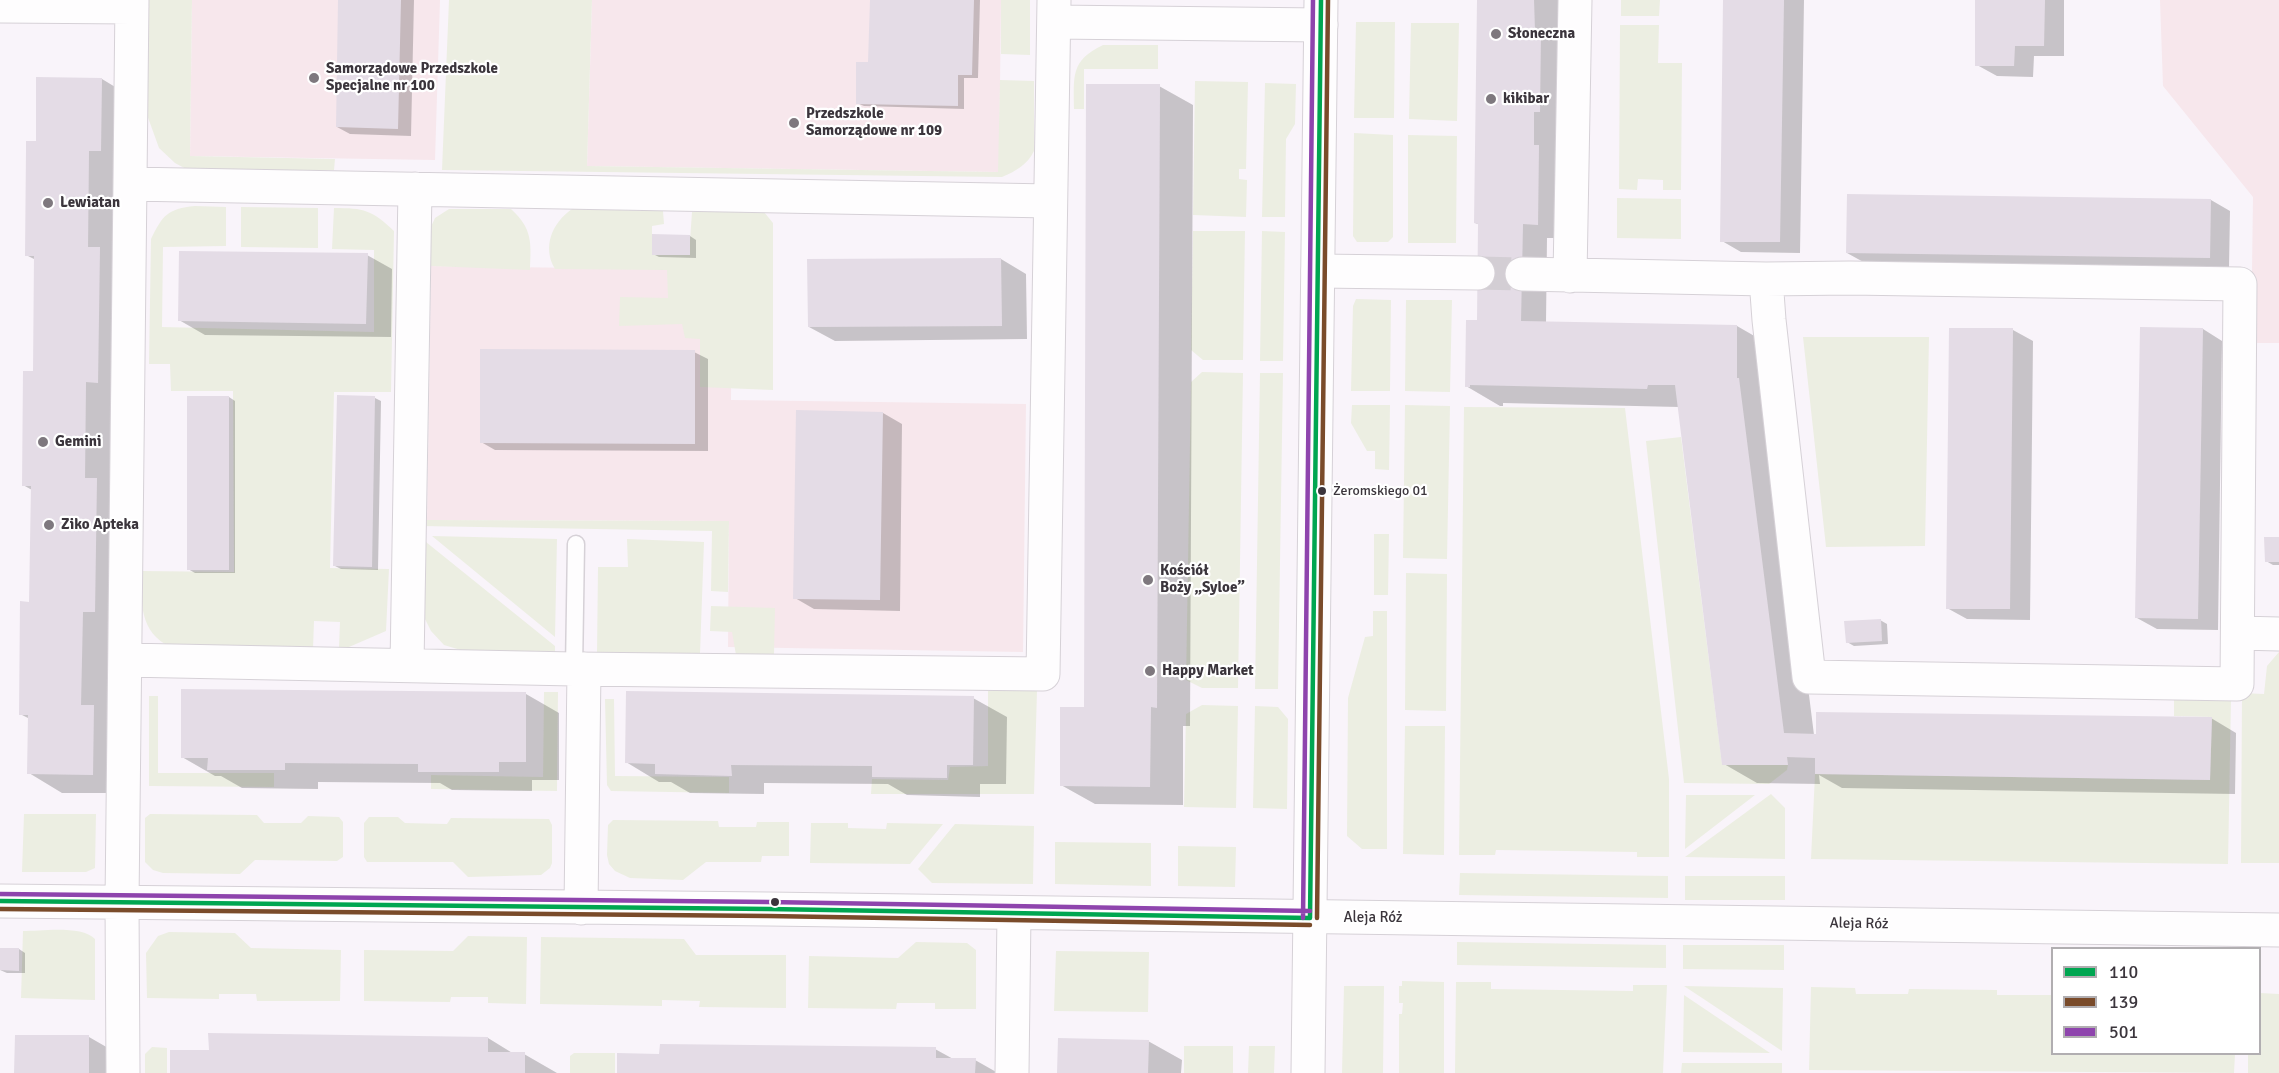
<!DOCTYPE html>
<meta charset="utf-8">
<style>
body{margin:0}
#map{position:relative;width:2279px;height:1073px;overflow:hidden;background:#f9f4fa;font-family:Signika,sans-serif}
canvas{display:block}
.legend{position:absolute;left:2051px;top:947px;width:210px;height:108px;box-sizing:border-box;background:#fff;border:2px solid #b1aeb1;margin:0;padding:8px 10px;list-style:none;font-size:18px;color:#3b353c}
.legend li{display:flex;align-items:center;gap:12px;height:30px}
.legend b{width:30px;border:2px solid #b1aeb1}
</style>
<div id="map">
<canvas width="2279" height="1073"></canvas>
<ul class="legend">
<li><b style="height:8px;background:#00a651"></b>110</li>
<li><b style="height:8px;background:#7a4b2a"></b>139</li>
<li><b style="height:8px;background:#8e44ad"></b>501</li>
</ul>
</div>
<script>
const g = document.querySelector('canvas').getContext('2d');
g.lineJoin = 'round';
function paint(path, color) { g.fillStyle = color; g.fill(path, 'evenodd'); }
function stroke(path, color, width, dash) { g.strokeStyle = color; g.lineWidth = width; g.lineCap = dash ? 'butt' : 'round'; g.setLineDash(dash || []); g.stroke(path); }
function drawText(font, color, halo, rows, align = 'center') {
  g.font = font + ' Signika,sans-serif'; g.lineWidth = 4.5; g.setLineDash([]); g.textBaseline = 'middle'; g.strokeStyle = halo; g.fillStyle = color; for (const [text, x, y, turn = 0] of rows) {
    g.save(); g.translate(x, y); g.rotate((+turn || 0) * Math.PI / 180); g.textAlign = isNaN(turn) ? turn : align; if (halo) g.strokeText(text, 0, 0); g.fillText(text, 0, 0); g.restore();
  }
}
const education = new Path2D(`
 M192,0H440L435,160L190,156Z
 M592,0H1001L999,172L587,166Z
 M2160,0H2279V343H2251L2253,197L2163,86Z
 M431,266L732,270L731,400L1026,404L1023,652L728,647L729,521L427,520Z`);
const green = new Path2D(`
 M145,0H192L190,156L335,159L334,170L190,171L175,163L159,148L146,112Z
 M449,0H592L587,166L998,172L1000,80L1034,81V151C1027,165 1016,171 1002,177L442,170Z
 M1001,0H1030V55L1001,54Z
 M1621,0H1660L1659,16H1621Z
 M1356,22H1395L1394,118H1354Z
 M1411,23H1459L1457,121L1409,119Z
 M1620,25H1659L1658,63H1682L1681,190H1663V180L1638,179L1637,190L1619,189Z
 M1103,45H1158V69H1084V109H1074C1074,76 1070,61 1103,45Z
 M1195,81L1248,82L1246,169H1239V179L1247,180L1246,217L1193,215Z
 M1265,83L1296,84L1295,124L1286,139L1285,217H1262Z
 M1354,133L1393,135V237L1388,242H1357L1353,236Z
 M1408,135L1457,136L1456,243H1408Z
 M1617,198L1681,199V239L1617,238Z
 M195,206L226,207V246L163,247L162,327L374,332V250L332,249L334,208C364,208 372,210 394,231L391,392H334L330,568L389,569L386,631L349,647L339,648L340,622L314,621L313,649L171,647C139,633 141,601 141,571L234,572L233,391H171L170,364H149L151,239C163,215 167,209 195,206Z
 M241,207L318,208V248L241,247Z
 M449,209H511C533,229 531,243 530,270L431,266L427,381L428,233L435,218Z
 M572,209L663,211L664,224L652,226V254L689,255L692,212H764L773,223V390L700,387V339L685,338L682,324L619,326L620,297L668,298L667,270L555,269C542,247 552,223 572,209Z
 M1193,231H1245L1243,360H1203L1191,350Z
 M1262,231L1285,232L1283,361H1260Z
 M1356,299L1391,300L1390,391H1351L1353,306Z
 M1406,300H1452L1450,392L1405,391Z
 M1803,337H1929L1925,546L1826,547Z
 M1202,372L1243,373L1238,688H1202L1186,680L1191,382Z
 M1260,373H1283L1278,689H1255Z
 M1352,405H1390L1389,470L1375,469V451H1367L1351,423Z
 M1405,405L1450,406L1447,559L1403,558Z
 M1464,407L1625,408L1669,779V857H1637V852L1496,850L1495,855H1459Z
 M1681,437L1722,764L1788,765L1787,770L1769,784L1684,783L1646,441Z
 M427,442V520L729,521L728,592L711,591L712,531L421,526L423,443Z
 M1374,534H1389L1388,595H1374Z
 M432,536L557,539L555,637Z
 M421,538L555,646V653L464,651L444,645L431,631L422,613Z
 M627,539L704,542L700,654L597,653L598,567H628Z
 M1406,573L1447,574L1446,711L1405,710Z
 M711,606L775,608L774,654L736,655L732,632L710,631Z
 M1373,611H1387V849H1362L1347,836L1348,698L1365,637L1373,636Z
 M2279,652V863H2241L2242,693L2264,694L2267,666Z
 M988,691H1037L1034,794H871L872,779L948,780L950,767L988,766Z
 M544,692H558L557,791L431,789V775L543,777Z
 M149,696H158V773H274V787L149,786Z
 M2174,698L2231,699L2228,864L1811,859L1815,774L2210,780L2212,717L2174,716Z
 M605,699H614L615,776L729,777V793L611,791L607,785Z
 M1202,705L1238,706L1236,808L1184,807L1186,714Z
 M1255,706L1278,707L1288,719L1287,809L1253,808Z
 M1405,726H1445L1444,855L1403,854Z
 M1771,794L1785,808V859L1685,857Z
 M1686,795H1755L1685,849Z
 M24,814H96L95,868L86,872H22Z
 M150,814L257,815L264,823H301L308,816L339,817L343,822V857L337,861L255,860L240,874L163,873L153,870L145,862V818Z
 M369,817H398L405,823L447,824L451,818L549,819L552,825V863L550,868L541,875L468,877L453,862H367L364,857V823Z
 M613,820L718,821L719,827H756L757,822H789V856H762L761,862H706L683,880L630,878L615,871L609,864L607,855L608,825Z
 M811,823H848V828L886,829L887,823L943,824L910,864L810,863Z
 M955,824L1034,826L1033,884L932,883L918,869Z
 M1055,842L1151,843V886L1055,884Z
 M1178,846L1236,847L1235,887L1178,886Z
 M1460,873L1668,876V898L1459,895Z
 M1685,876H1785V900H1685Z
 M23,931C42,931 82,925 95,939V1000L21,998Z
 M169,932L235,933L251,948L341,950L340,1001H257L256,994H219V999L147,998L146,953L158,936Z
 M468,936L527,937L526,1004L488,1003V997H451L450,1002L364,1001V950L453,951Z
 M541,937L684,939L696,955H786V1008L699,1007L700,1001L662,1000V1006L540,1004Z
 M916,942L967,943L976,950V1009H935V1003H897L896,1009L808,1008L809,956L898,958Z
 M1457,942L1666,945V968L1457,965Z
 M1683,945H1784V970L1683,969Z
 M1056,951L1149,952L1148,1012L1054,1011Z
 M1402,981L1444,982V1073H1399V1014H1402L1403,1003H1399V986H1402Z
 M1456,982H1491V989L1633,991V985H1667L1663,1073H1455Z
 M1344,986H1384L1383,1073H1342Z
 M1684,986L1783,988L1782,1051Z
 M1811,987L1855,988L1856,994H1908L1909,989L1997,990V995H2052V991V1054H2235L2234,1073L1809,1070Z
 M2260,993L2279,994V1073H2248V1054H2260Z
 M1684,995L1770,1053L1683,1052Z
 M1184,1046H1233V1073H1184Z
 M1249,1046H1275L1274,1073H1248Z
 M152,1047L167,1048V1073H145V1054Z
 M574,1053H615V1073H570V1056Z
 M1682,1063H1782V1073H1681Z`);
const shadow = new Path2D(`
 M340,0H414L411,136L350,134L337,127Z
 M871,0H980L978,78H964V109L864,106L857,103L870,63Z
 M1478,0H1566L1563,238H1547L1546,323L1737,326L1770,345L1772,399L1814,735L2211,718L2236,733L2235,794L1842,788L1819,775L1820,784L1757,783L1724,764L1679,407L1503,403V406H1500L1466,386L1483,322L1480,225L1475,223Z
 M1725,0H1804L1800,253L1741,252L1722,241Z
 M1977,0H2064V56H2034L2033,77L1997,76L1977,65Z
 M102,79L135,99L126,793H62L29,773L30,719L20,714L31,603L32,490L23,485L34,373L36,260L26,255L37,142Z
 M1159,86L1193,105L1190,726H1183V805L1095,804L1061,785L1086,709Z
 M2211,200L2230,211L2229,268L1867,264L1847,253Z
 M690,236L696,240V258L659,257L653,254Z
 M367,255L392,269L391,337L205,335L179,320Z
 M1001,259L1026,274L1027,339L835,341L809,327Z
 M2203,329L2222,341L2218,630L2157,629L2137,618Z
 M2013,330L2033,341L2030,620L1967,619L1947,608Z
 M694,352L708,359V451L495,450L481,442Z
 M229,397L235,401V573H195L188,569Z
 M375,398L381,401L378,570L341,569L335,566Z
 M883,413L902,424L900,611L814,609L795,598Z
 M2279,539V565H2273L2266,561Z
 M1880,620L1887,624L1888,644L1854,646L1847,642Z
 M526,694L559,713V780H532V791L452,790L440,783L318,782V789L242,788L221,776H215L182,757Z
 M973,698L1007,717L1006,784H980V797L907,795L888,784L764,783V794L690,793L671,782H659L626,762Z
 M19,949L25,953V973H7L0,970Z
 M89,1037L122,1056V1073H16Z
 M488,1038L514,1054H524L557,1073H171L210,1052Z
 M1148,1041L1182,1060L1181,1073H1059Z
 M935,1049L955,1060H975L998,1073H618Z`);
const building = new Path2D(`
 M338,0H401L398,129L336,127Z
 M870,0H974L972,75H958V106L856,104V62H868Z
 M1477,0H1534L1535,31H1541L1540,112H1534V145H1539L1538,225L1523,224L1521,321L1737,325V378H1739L1784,733L1816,734V712L2212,717L2210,780L1815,774V758L1787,757L1788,765H1722L1675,385H1648L1647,389L1470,385V387H1465L1466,320H1477L1478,224L1474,223Z
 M1723,0H1784L1780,242H1720Z
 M1975,0H2045L2044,46H2015L2014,66H1975Z
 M36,77L102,78L101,151H89L88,247H100L98,383L86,382L85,478H97L95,612H83L81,705H94L93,775L27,774L28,715H19L20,601L29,602L31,486H22L23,371H33L34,256H25L26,149V141H36Z
 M1086,84H1160L1157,708L1151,707L1150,787L1060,786V707H1084Z
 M1847,194L2211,199L2210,258L1846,253Z
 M652,234L690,235V255H652Z
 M179,251L368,253L366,324L178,321Z
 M1001,258L1002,326L808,327L807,259Z
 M2140,327L2203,328L2198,619L2135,618Z
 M1949,328H2013L2010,609H1946Z
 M480,349L695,350V444L480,443Z
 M337,395L375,396L372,567L333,566Z
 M187,396H229V570H187Z
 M796,410L883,412L880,600L793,599Z
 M2264,537H2279V562H2265Z
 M1881,619L1882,641L1846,643L1844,621Z
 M181,689L526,692V762H499V772H418V764L285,763V770H207L208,758H181Z
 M626,691L974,696L973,765H947V778L872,777V766L731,765L732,776L655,774V764L625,763Z
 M0,948H19V971L0,970Z
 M208,1033L488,1037V1052H525V1073H170V1050H209Z
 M15,1035H89V1073H14Z
 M1058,1038L1149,1040L1148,1073H1057Z
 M660,1044L936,1047V1058H976L975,1073H617V1053L659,1054Z`);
const minorTunnel = new Path2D(`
 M1478,273L1522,274`);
const service = new Path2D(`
 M574,669L576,544`);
const minor = new Path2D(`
 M0,6L132,7
 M1054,22L1321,25
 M130,184L1050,201
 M1318,271L1478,273
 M1522,274L1766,279L1850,278L2240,284L2237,684L1809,677L1769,320L1766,279
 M1570,276L1575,0
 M2239,633L2279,634
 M125,660L574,669L1043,674L1054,0
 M407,665L415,189
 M0,901L768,909L2279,930
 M581,908L584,669
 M123,1073L122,902L132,0
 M1012,1073L1014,913`);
const tertiary = new Path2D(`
 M1308,1073L1321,0`);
const bus1 = new Path2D(`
 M0,901L768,909L1310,918
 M1310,918L1321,0`);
const bus2 = new Path2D(`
 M0,909L768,916L1310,925
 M1317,918L1328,0`);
const bus3 = new Path2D(`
 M0,894L768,902L1310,911
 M1303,918L1313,0`);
const markers = [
 [1496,34,6,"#7e787e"],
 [314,78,6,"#7e787e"],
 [1491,99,6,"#7e787e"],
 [794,123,6,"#7e787e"],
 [48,203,6,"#7e787e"],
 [43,442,6,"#7e787e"],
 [1322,491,5,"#3b353c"],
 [49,525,6,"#7e787e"],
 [1148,580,6,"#7e787e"],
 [1150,671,6,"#7e787e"],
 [775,902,5,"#3b353c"]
];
const busNames = [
 ["Żeromskiego 01",1333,491]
];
const poiNames = [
 ["Słoneczna",1508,34],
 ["Samorządowe Przedszkole",326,69],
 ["Specjalne nr 100",326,86],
 ["kikibar",1503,99],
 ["Przedszkole",806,114],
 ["Samorządowe nr 109",806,131],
 ["Lewiatan",60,203],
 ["Gemini",55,442],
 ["Ziko Apteka",61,525],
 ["Kościół",1160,571],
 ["Boży „Syloe”",1160,588],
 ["Happy Market",1162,671]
];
const streetNames = [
 ["Aleja Róż",1373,918],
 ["Aleja Róż",1859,924,1]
];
paint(education, '#f7e7ec');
paint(green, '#eceee2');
paint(shadow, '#0003');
paint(building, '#e4dce6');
stroke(minorTunnel, '#d3ced4', 33, [33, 16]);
stroke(service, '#d6d1d7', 19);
stroke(minor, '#d6d1d7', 35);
stroke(tertiary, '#d6d1d7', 35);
stroke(service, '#fefdfe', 16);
stroke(minor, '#fefdfe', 33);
stroke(tertiary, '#fefdfe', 33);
stroke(bus1, '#00a651', 4.5);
stroke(bus2, '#7a4b2a', 4.5);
stroke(bus3, '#8e44ad', 4.5);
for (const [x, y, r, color] of markers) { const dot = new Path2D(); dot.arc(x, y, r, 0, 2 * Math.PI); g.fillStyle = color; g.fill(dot); stroke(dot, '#fff', 2); }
drawText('14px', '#3b353c', '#fff', busNames, 'left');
drawText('bold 15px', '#3b353c', '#fff', poiNames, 'left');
drawText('15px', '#3b353c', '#fff', streetNames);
</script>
